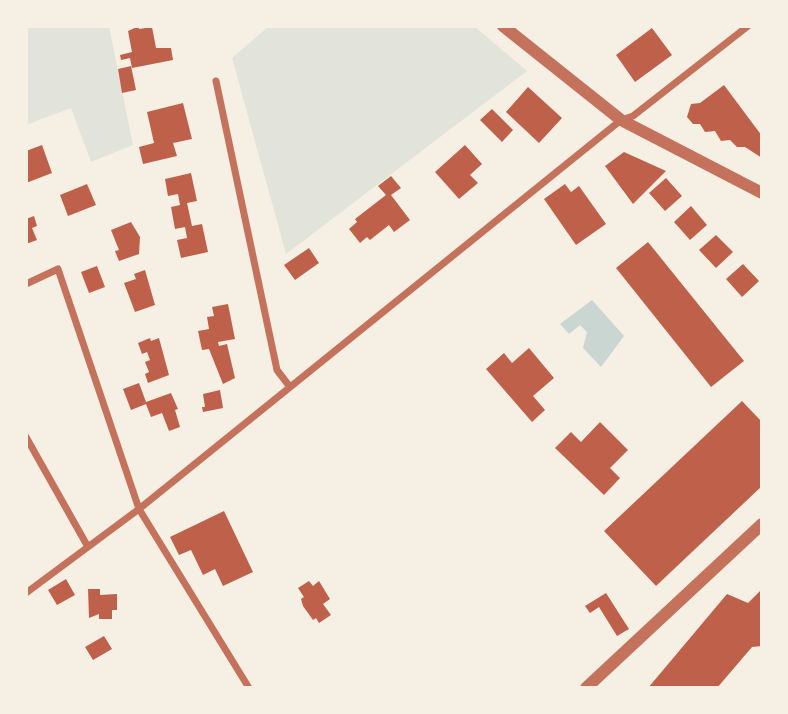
<!DOCTYPE html>
<style>
body{margin:0}
#map{position:relative;width:788px;height:714px;overflow:hidden;background:#f6efe4;font-family:"DM Sans",sans-serif}
canvas{display:block}
.frame{position:absolute;inset:0;border:28px solid #f6efe4;pointer-events:none}
</style>
<div id="map">
<canvas width="788" height="714"></canvas>
<div class="frame"></div>
</div>
<script>
const g = document.querySelector('canvas').getContext('2d');
g.lineJoin = 'round';
function paint(path, color) { g.fillStyle = color; g.fill(path, 'evenodd'); }
function stroke(path, color, width, dash) { g.strokeStyle = color; g.lineWidth = width; g.lineCap = dash ? 'butt' : 'round'; g.setLineDash(dash || []); g.stroke(path); }
const green = new Path2D(`
 M26,26H109L133,145L91,162L71,108L26,125Z
 M269,26H474L527,71L286,254L232,58Z`);
const water = new Path2D(`
 M592,300L624,336L601,367L583,348L587,332L580,325L569,334L560,324Z`);
const building = new Path2D(`
 M139,26V29L152,27L156,48H171L173,60L132,68L130,58L121,60L120,55L132,52L128,31Z
 M652,28L672,55L635,82L616,55Z
 M131,66L136,90L122,93L118,69Z
 M724,85L762,136V158L745,147H737L730,140L721,141L715,131L705,132L700,124H693L687,117L691,104L700,103Z
 M528,87L562,118L539,143L506,112Z
 M183,103L192,139L173,143L177,156L143,164L139,147L154,143L147,112Z
 M492,109L513,130L502,142L480,120Z
 M42,145L52,173L26,183V151Z
 M465,145L482,164L470,175L478,183L459,199L435,172Z
 M624,152L666,171L633,204L605,166Z
 M191,173L197,201L187,203L192,226L202,224L208,252L181,258L177,240L187,238L185,227L175,229L171,207L180,205L178,194L168,196L165,179Z
 M391,176L401,188L391,195L410,220L394,232L389,225L370,240L367,237L360,243L349,229L357,222L355,219L386,195L378,186Z
 M666,178L682,196L665,211L649,193Z
 M87,184L96,205L68,216L60,195Z
 M565,184L571,192L579,186L606,224L576,245L544,199Z
 M691,206L707,225L690,240L674,222Z
 M34,216L37,226L32,228L37,240L26,244V219Z
 M131,222L140,237L139,254L119,261L115,251L119,250L111,230Z
 M716,235L733,252L716,268L699,250Z
 M648,242L744,361L711,387L616,268Z
 M309,248L319,263L295,280L284,265Z
 M743,264L759,281L742,297L726,279Z
 M97,266L105,287L89,293L81,272Z
 M145,270L155,305L135,312L124,283L136,279L134,274Z
 M228,304L235,339L218,342L219,346L227,344L235,378L223,384L209,349L202,350L198,331L209,329L207,317L214,316L212,307Z
 M150,338L151,341L159,338L169,375L148,383L145,374L149,372L145,362L150,360L147,352L142,354L138,343Z
 M529,348L554,378L533,396L545,410L532,422L486,369L504,353L512,363Z
 M139,383L146,402L171,393L178,409L175,410L180,427L169,431L162,413L151,417L146,404L131,410L123,389Z
 M220,390L223,408L203,412L202,407H205L203,394Z
 M742,401L762,422V486L656,586L604,531Z
 M600,422L628,450L610,468L620,478L604,495L555,448L571,432L581,442Z
 M224,511L253,572L223,586L215,569L203,575L191,550L179,555L170,537Z
 M66,579L75,595L57,605L48,590Z
 M309,581L313,586L319,581L330,599L323,604L331,615L319,623L316,618L313,620L303,606L301,599L304,597L298,588Z
 M88,589H100V595L117,594V610H112V619H99V614L89,618Z
 M762,589V646L752,647L717,688H648L727,594L748,603Z
 M606,593L629,629L617,636L599,607L590,613L585,606Z
 M104,636L112,649L93,660L85,647Z`);
const minor = new Path2D(`
 M216,81L277,370L290,387
 M26,284L58,269L139,509L249,688
 M26,437L88,547
 M26,593L139,509L621,120L633,116L748,26`);
const tertiary = new Path2D(`
 M503,26L621,120L762,193
 M586,688L762,524`);
paint(green, '#e2e4dc');
paint(water, '#c9d6d2');
paint(building, '#bf614a');
stroke(minor, '#c5725c', 7);
stroke(tertiary, '#c5725c', 12);
</script>
